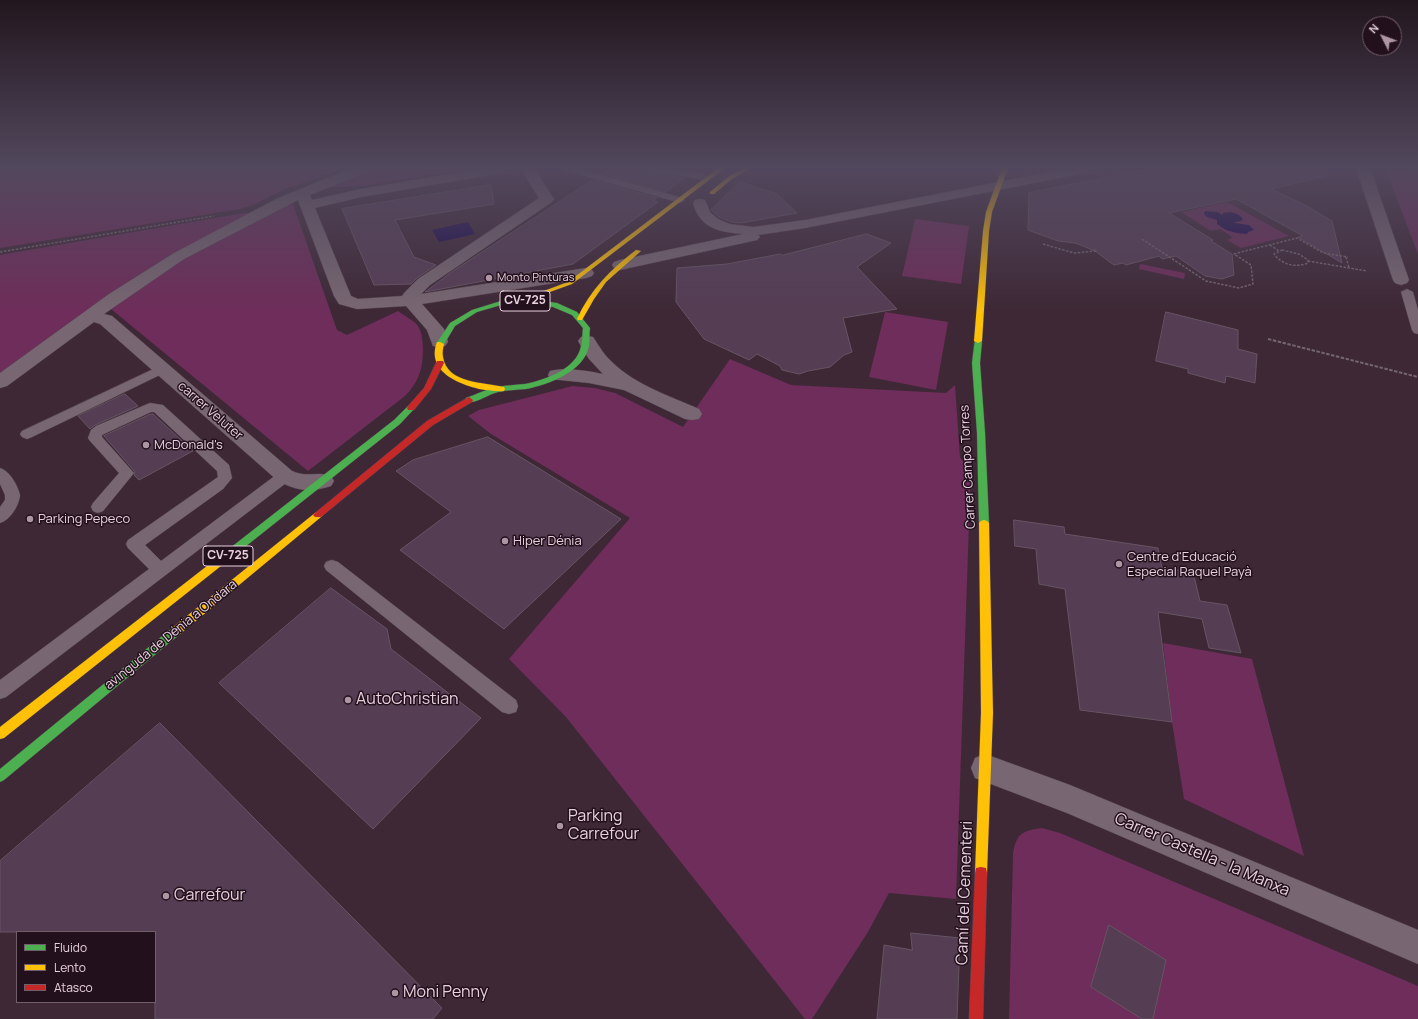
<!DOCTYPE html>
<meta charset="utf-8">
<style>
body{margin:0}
#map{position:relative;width:1418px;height:1019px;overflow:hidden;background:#3e2836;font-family:Manrope,sans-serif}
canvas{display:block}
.legend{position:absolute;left:16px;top:931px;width:140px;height:72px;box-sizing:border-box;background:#22111c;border:1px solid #725d6a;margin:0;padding:5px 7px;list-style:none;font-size:12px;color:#e9d0df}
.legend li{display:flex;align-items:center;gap:8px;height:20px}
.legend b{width:20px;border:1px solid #725d6a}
.north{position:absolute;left:1362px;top:16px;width:40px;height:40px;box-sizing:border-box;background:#22111c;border:1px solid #725d6a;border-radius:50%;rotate:312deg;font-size:11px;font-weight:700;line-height:16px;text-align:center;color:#e9d0df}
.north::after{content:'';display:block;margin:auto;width:14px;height:18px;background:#ad95a4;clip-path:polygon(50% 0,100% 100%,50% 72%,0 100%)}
</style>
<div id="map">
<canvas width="1418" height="1019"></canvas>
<ul class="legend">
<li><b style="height:5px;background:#4caf50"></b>Fluido</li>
<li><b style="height:5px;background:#ffc107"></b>Lento</li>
<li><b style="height:5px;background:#c62828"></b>Atasco</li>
</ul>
<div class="north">N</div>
</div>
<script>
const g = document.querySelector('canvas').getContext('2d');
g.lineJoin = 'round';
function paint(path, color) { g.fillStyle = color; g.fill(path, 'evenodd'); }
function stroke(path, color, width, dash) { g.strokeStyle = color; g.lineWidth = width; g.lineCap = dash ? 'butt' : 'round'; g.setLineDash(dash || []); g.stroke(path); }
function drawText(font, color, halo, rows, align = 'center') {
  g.font = font + ' Manrope,sans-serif'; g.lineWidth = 3; g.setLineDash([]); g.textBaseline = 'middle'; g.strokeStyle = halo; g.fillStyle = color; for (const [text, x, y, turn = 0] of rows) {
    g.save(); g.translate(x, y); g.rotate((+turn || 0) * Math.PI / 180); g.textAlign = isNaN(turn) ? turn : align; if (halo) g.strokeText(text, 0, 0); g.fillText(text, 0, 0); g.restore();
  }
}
const green = new Path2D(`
 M0,168H345L281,191L255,204L240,209L0,248Z
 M370,168H475L365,186L323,187Z
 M1386,171L1418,176V254Z
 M290,202L293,204L337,330L347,335L398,311C404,316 414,320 418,326C425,337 424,364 419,375C416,383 411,390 405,396L308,471L111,309L110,306L177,261Z
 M1227,202L1289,236L1241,248L1227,240L1232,238L1231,236L1220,229L1211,231L1181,212Z
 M244,213H252L0,376V255Z
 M915,219L969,226L961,284L902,276Z
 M1140,264L1185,273L1184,279L1139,269Z
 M885,312L948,322L936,390L869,377Z
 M730,359L791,385L946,393L955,385L960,458L971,466L956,899L889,893L868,932L812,1019H805L566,717L509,659L630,518L491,434L468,416L479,410L561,389L572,386L595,388L615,393L683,427Z
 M1163,643L1252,659L1304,856L1184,799L1172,722Z
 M1042,828L1060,833L1418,986V1019H1009L1013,853C1017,833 1022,831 1042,828Z`);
const water = new Path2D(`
 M1205,211L1217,212L1223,215V213C1230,211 1239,213 1243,219L1241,221L1235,222V223L1249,225L1254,230L1248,232L1247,234L1237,233L1226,230L1217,224V220L1207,217L1204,214Z
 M468,222L475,234L439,242L432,230Z`);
const building = new Path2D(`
 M610,168H640L645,172L684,178L666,192L602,174Z
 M1154,168H1326V176L1271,189L1307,206L1332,221L1342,263L1298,237L1303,236L1236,199L1169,213L1213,240L1211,241L1232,254L1234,275L1222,279L1205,276L1176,256L1162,259L1159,256L1126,265L1123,263L1114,265L1095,251L1083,246L1075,243L1058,241L1028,230L1029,193Z
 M593,180L657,198L653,201L658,202L573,264L425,292L453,271Z
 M740,182L777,194L797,213L741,223L731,222L719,217L711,210Z
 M491,185L494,204L395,220L414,257L436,265L417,278L411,284L374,285L342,209Z
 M867,234L891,243L857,267L897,309L843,318L852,352L844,355L830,367L808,371L799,374L782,370L780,366L757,354L749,360L704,339L676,302L677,268L727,264L780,254L782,255Z
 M1166,312L1238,330V349L1257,354L1255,383L1226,376L1225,383L1188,373V369L1156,361Z
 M125,394L138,406L95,425L90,429L78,416Z
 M151,414H153L193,451L139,480L134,475L135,472L104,436Z
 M488,437L621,519L504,629L400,550L451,512L396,471L413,460Z
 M1014,520L1064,527L1065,534L1158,548L1162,568L1193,572L1200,601L1227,605L1241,653L1209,648L1202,619L1158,612L1172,722L1080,710L1065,589L1039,584L1036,549L1015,546Z
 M331,588L387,629L391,649L481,718L373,829L219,683Z
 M160,723L442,1008L433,1019H155V932H0V861Z
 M1109,925L1166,960L1153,1019H1142L1091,987Z
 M911,933L960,938L957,1019H877L884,945L912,950Z`);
const pathFar1 = new Path2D(`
 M1142,239L1206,281L1239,288L1253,284L1251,265L1234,254L1241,252L1297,238L1323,253L1348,257
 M1043,244L1074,253L1096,251L1094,250
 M1270,245L1279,251
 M1282,250L1299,254L1308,260V263C1296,268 1282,265 1274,254Z
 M0,252L214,216
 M1346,257L1349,268
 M1308,261L1367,271`);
const path = new Path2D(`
 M1268,339L1418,377`);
const lane = new Path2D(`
 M562,168H577L683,198L685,200L680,203L677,202L563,170Z
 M641,168H665L701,173L706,176L701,179L645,171Z
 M1407,289L1413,292L1418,310V334L1414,333L1412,330L1401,292Z
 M162,365L166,366L168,369L166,372L32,437L27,439L22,437L20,434L22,431Z
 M150,403L163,405L229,465L232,478L223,489L145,545L161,561L280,472L285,471L290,472L292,476L290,480L6,697L0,699V680L149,569L128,548L126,544L128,540L218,477L217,471L154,412H151L102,435V437L134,473L103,511L98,513L93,511L91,507L93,503L119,473L90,441L88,438L91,430L96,426Z
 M0,468C10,471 18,486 20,495C19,506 10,520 0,523V507L5,500V495L0,484Z
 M332,560L338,562L516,700L518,706L516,712L509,714L502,712L326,570L324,566L326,562Z`);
const street = new Path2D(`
 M352,168H371L369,171L310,195L312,200L361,189L484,168H515L513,171L508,172L361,197L315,208L351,296L358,299L402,296L405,292L418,279L539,198L520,168H534L554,199L552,202L430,285L421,294L586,268L592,270L594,273L592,276L586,278L422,304L444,329L448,342L445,346L439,347L433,346L427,330L406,306L357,309L339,304L334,296L298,200L184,259L104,314L112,316L292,471C308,478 315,471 331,476L334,481L331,486C309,493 298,491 278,481L100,324L94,322L7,386L0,388V373L109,294L174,253L278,198Z
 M1069,168H1097L1095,171L1090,172L805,228L758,235L760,237L757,240L620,270L614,268L612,265L614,262L620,260L743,234C720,232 700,229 693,203L695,200L700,199L705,200L710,212L718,219L730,224L753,227L805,220Z
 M1356,168H1370L1409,280L1407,283L1401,285L1395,283L1393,280Z
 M587,336L593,337C599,346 604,355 612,362C635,385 670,396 699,409L702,414L699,419L692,420L685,419L624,390L589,383L550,379L548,375L550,371C566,367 587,371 603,374L589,359L578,341L581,337Z
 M985,754L1070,785L1418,930V964L1067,813L975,778L971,768L975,758Z`);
const fast = new Path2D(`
 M529,299L557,303L577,312L590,328C589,334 590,340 589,346C584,372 547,385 526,389C516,390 507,390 498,392C489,394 476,404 466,402L465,400L466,398C477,394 487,389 498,387C507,385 516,385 525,384C545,380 577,369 581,346C583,341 582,334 583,328L572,315L553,307L529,303L501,305L477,312L455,326L443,346H440L436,344L450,323L472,310L501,301Z
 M975,339H978L982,341L980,363L985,433L989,523L987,525H981L979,523L977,433L972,363Z
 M411,405L415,408L400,424L231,558H225L223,555L225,552L394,420L408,406Z
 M176,627L180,628L181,631L180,634L4,780L0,782V769L172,628Z`);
const slow = new Path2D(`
 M718,168H725L572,284L522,302H518L517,301L568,282Z
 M744,168H751L732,179L714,194H710V192L728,177Z
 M1002,168H1008L992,212L989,231L982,341L978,343L974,341L983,231L986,212Z
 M636,250L641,251L606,282L594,299L582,320H578L577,319C590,290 611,269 636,250Z
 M437,342H440L444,344C443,348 442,353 443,357C447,384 484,382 504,387L505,389L504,391C498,392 491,390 485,390C463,386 425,373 437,342Z
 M318,512L321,513L323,515L321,517L180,634L176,635L172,634L171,631L172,628L315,513Z
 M984,520L987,521L989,523L993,713L987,873L986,878L981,879L976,878L975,873L981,713L979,523L981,521Z
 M228,551L231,552L233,555L231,558L4,738L0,739V727L225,552Z`);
const jam = new Path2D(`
 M437,361H443L444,363L431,389L414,410H408L407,408L408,406L424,388Z
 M469,397L473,400L472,402L433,425L321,517H315L313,515L315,513L427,421Z
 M981,867L986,868L987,873L983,1019H969L975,873L976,868Z`);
const markers = [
 [489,278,4,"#ad95a4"],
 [146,445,4,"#ad95a4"],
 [30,519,4,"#ad95a4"],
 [505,541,4,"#ad95a4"],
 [1119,564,4,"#ad95a4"],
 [348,700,4,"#ad95a4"],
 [560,826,4,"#ad95a4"],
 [166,896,4,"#ad95a4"],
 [395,993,4,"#ad95a4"]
];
const farPoinames = [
 ["Monto Pinturas",497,278]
];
const shields = [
 [525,301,50],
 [228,556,50]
];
const shieldNames = [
 ["CV-725",525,301],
 ["CV-725",228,556]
];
const streetNames = [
 ["carrer Veluter",210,411,41],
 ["Carrer Campo Torres",968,467,-93],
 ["avinguda de Dénia a Ondara",171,635,-39]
];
const poiNames = [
 ["McDonald's",154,445],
 ["Parking Pepeco",38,519],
 ["Hiper Dénia",513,541],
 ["Centre d'Educació",1127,557],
 ["Especial Raquel Payà",1127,572]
];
const nearPoinames = [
 ["AutoChristian",356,700],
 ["Parking",568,817],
 ["Carrefour",568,835],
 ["Carrefour",174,896],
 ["Moni Penny",403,993]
];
const nearStreetnames = [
 ["Carrer Castella - la Manxa",1202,855,23],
 ["Camí del Cementeri",965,893,-88]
];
paint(green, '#6e2d5a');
paint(water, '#1b0a4f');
paint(building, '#553d54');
stroke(building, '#665563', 1);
stroke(lane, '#56444f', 1);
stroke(street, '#56444f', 1);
stroke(fast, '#56444f', 1);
stroke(slow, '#56444f', 1);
stroke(jam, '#56444f', 1);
stroke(pathFar1, '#74656e', 1.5, [2.5, 1.5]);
stroke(path, '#74656e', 2, [3.5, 1.5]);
paint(lane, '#786772');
paint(street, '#786772');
paint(fast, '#4caf50');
paint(slow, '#ffc107');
paint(jam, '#c62828');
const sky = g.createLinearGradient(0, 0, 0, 311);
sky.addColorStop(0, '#22161e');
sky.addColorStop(0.54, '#52485d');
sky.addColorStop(1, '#52485d00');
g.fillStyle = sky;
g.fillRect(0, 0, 1418, 311);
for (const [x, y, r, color] of markers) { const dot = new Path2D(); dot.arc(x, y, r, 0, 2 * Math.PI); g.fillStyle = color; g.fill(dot); stroke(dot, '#22111c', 1.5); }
drawText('11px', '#e9d0df', '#22111c', farPoinames, 'left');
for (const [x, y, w] of shields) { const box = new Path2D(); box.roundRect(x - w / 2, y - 10, w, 20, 3); g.fillStyle = '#22111c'; g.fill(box); stroke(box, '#e9d0df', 1); }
drawText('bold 12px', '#e9d0df', null, shieldNames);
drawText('13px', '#e9d0df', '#22111c', streetNames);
drawText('13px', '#e9d0df', '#22111c', poiNames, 'left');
drawText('16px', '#e9d0df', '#22111c', nearPoinames, 'left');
drawText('16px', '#e9d0df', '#22111c', nearStreetnames);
</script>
